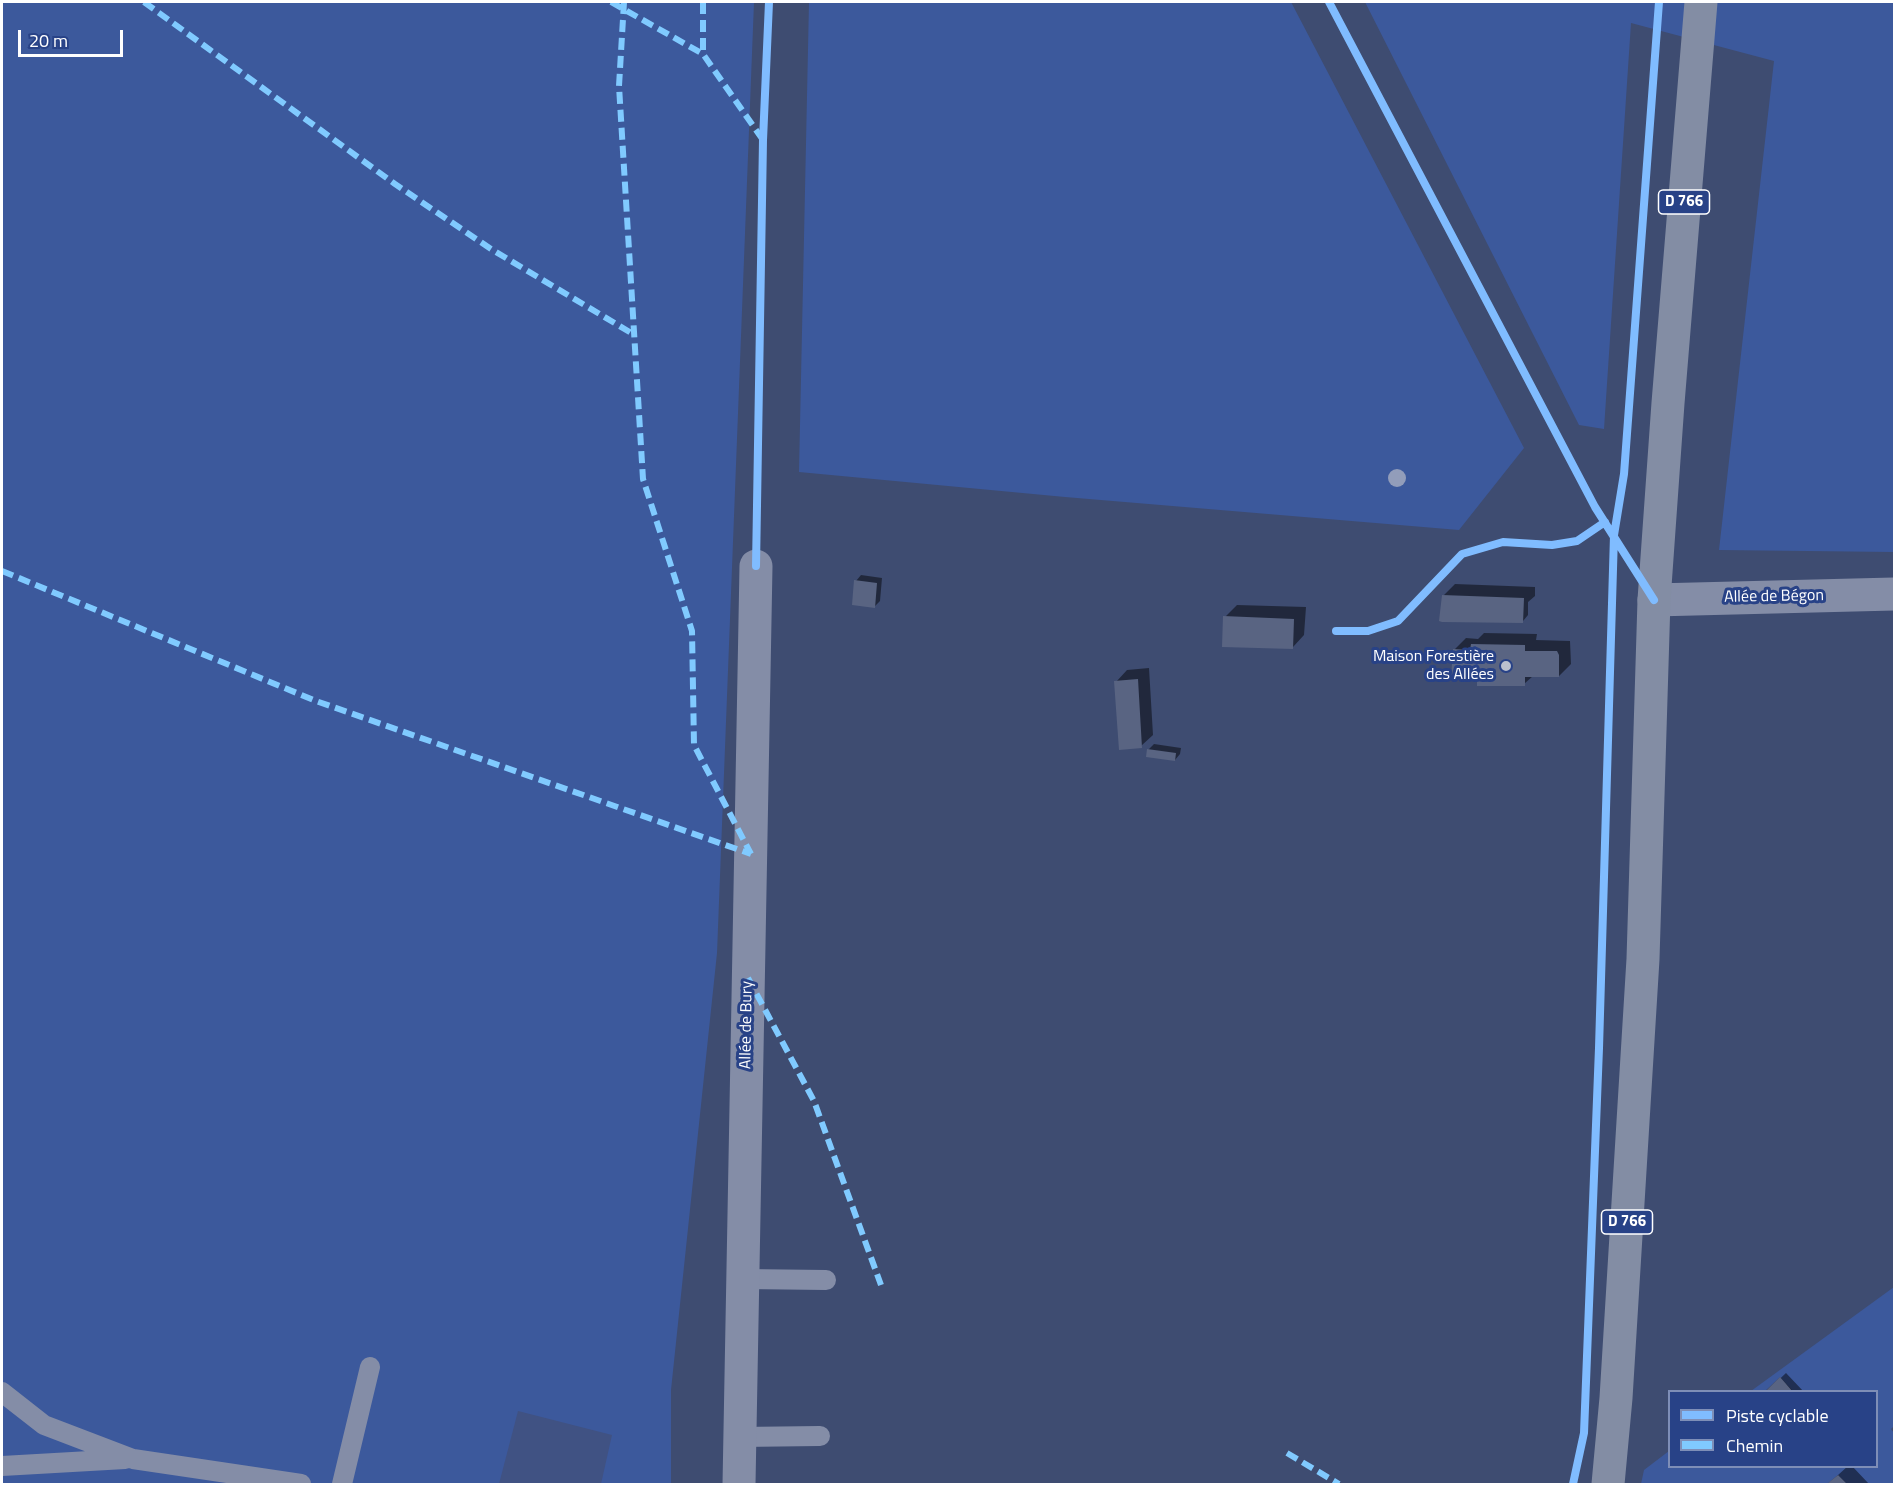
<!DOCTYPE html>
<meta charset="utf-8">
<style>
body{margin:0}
#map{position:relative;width:1896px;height:1486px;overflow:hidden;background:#3e4c71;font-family:"Titillium Web",sans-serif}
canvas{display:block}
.frame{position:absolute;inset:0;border:3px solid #fff;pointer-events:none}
.legend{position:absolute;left:1668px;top:1390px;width:210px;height:78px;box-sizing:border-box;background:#284287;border:2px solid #7e8eb7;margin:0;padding:8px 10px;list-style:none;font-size:18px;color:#fff}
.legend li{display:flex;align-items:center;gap:12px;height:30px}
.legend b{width:30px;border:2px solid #7e8eb7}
.scale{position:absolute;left:18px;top:30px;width:105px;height:27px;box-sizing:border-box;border:3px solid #fff;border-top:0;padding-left:8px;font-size:18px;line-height:21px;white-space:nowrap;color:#fff;-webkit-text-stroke:4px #284287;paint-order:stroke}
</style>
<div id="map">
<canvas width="1896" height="1486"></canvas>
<div class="frame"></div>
<ul class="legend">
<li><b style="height:8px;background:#80bcff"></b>Piste cyclable</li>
<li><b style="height:8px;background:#80caff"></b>Chemin</li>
</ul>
<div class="scale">20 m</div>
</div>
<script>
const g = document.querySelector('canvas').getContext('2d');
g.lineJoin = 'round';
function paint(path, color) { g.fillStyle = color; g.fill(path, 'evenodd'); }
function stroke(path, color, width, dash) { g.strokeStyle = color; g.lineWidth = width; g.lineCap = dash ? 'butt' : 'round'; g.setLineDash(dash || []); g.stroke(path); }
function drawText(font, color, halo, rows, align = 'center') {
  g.font = font + ' "Titillium Web",sans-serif'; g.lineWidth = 6; g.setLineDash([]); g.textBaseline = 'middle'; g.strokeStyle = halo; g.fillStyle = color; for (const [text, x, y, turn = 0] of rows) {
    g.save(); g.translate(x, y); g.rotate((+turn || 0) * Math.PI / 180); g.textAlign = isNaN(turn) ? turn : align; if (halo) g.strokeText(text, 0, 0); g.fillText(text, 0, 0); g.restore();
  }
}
const green = new Path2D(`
 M2,2H754L717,953L671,1390V1484H2Z
 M809,2H1291L1524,448L1459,530L1065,497L799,472Z
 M1365,2H1894V552L1719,550L1774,61L1631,23L1604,429L1579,425Z
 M1894,1287V1426L1891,1429L1894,1433V1484H1847L1838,1475L1827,1484H1641L1644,1470L1669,1451L1670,1466H1876V1392L1793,1391L1780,1377L1765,1391H1751Z`);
const water = new Path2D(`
 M518,1411L612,1435L601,1484H499Z`);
const shadow = new Path2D(`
 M861,575L882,578L880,601L874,607L856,581Z
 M1455,584L1535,587V596L1528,602V615L1523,621L1443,596Z
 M1237,605L1306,607L1304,635L1293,647L1225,617Z
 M1484,633L1537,634L1536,640L1570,641L1571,664L1559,676H1533L1524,684L1478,677L1454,650L1466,638L1478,639Z
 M1149,668L1153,735L1141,746L1116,682L1127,670Z
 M1154,744L1181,748L1180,754L1175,760L1148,750Z
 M1786,1373L1804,1392H1766Z
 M1848,1466H1852L1869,1484H1828Z`);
const building = new Path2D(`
 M854,580L877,583L875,608L852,605Z
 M1442,595L1524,598L1523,623L1442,622L1439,621Z
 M1223,616L1294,619L1293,649L1222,647Z
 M1471,644L1525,645V651H1557L1559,655V677H1525V686H1477V678H1451L1453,649L1470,650Z
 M1138,679L1142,748L1119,750L1114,681Z
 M1147,749L1176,753L1175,761L1146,757Z
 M1780,1377L1793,1392H1765Z
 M1838,1475L1847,1484H1827Z`);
const service = new Path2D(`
 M743,1279L826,1280
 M2,1392L44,1425L133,1459L301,1484
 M740,1437L820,1436
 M2,1466L125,1459
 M342,1484L370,1367`);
const minor = new Path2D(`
 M1654,600L1894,594
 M739,1484L756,566`);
const primary = new Path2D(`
 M1608,1484L1616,1398L1643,959L1654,600L1668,403L1701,2`);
const quiet = new Path2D(`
 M144,2L395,184L491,249L633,334
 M611,2L703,54L763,140
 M624,2L619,86L643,479L692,631L694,745L751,854
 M703,2V54
 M2,571L316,701L751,854
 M748,978L814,1101L881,1285
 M1287,1453L1339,1484`);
const cycleway = new Path2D(`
 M1329,2L1595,507L1654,600
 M756,566L763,140L769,2
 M1336,631H1368L1398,621L1462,554L1503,542L1552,545L1577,541L1605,522
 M1573,1484L1584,1433L1599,1048L1614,535L1624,474L1659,2`);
const trees = [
 [1397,478]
];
const markers = [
 [1506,666,6,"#bbc0cd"]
];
const shields = [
 [1684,202,51],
 [1627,1222,51]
];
const shieldNames = [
 ["D 766",1684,202],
 ["D 766",1627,1222]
];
const streetNames = [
 ["Allée de Bégon",1774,597,-1],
 ["Allée de Bury",747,1025,-89]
];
const poiNames = [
 ["Maison Forestière",1494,657],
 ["des Allées",1494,675]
];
paint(green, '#3c599c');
paint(water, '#405283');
paint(shadow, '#0007');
paint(building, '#596482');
stroke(service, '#848da7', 20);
stroke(minor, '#848da7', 33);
stroke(primary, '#838da4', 33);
stroke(quiet, '#80caff', 6, [12, 6]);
stroke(cycleway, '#80bcff', 8);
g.fillStyle = '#929dba';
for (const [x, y] of trees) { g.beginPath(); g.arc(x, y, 9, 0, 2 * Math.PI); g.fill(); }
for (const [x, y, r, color] of markers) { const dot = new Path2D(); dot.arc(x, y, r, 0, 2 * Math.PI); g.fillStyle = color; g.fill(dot); stroke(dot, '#284287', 2); }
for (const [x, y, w] of shields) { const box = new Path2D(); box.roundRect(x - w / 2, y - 12, w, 24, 4.5); g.fillStyle = '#284287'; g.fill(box); stroke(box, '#fff', 1.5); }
drawText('bold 15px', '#fff', null, shieldNames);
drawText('16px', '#fff', '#284287', streetNames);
drawText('16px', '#fff', '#284287', poiNames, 'right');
</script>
